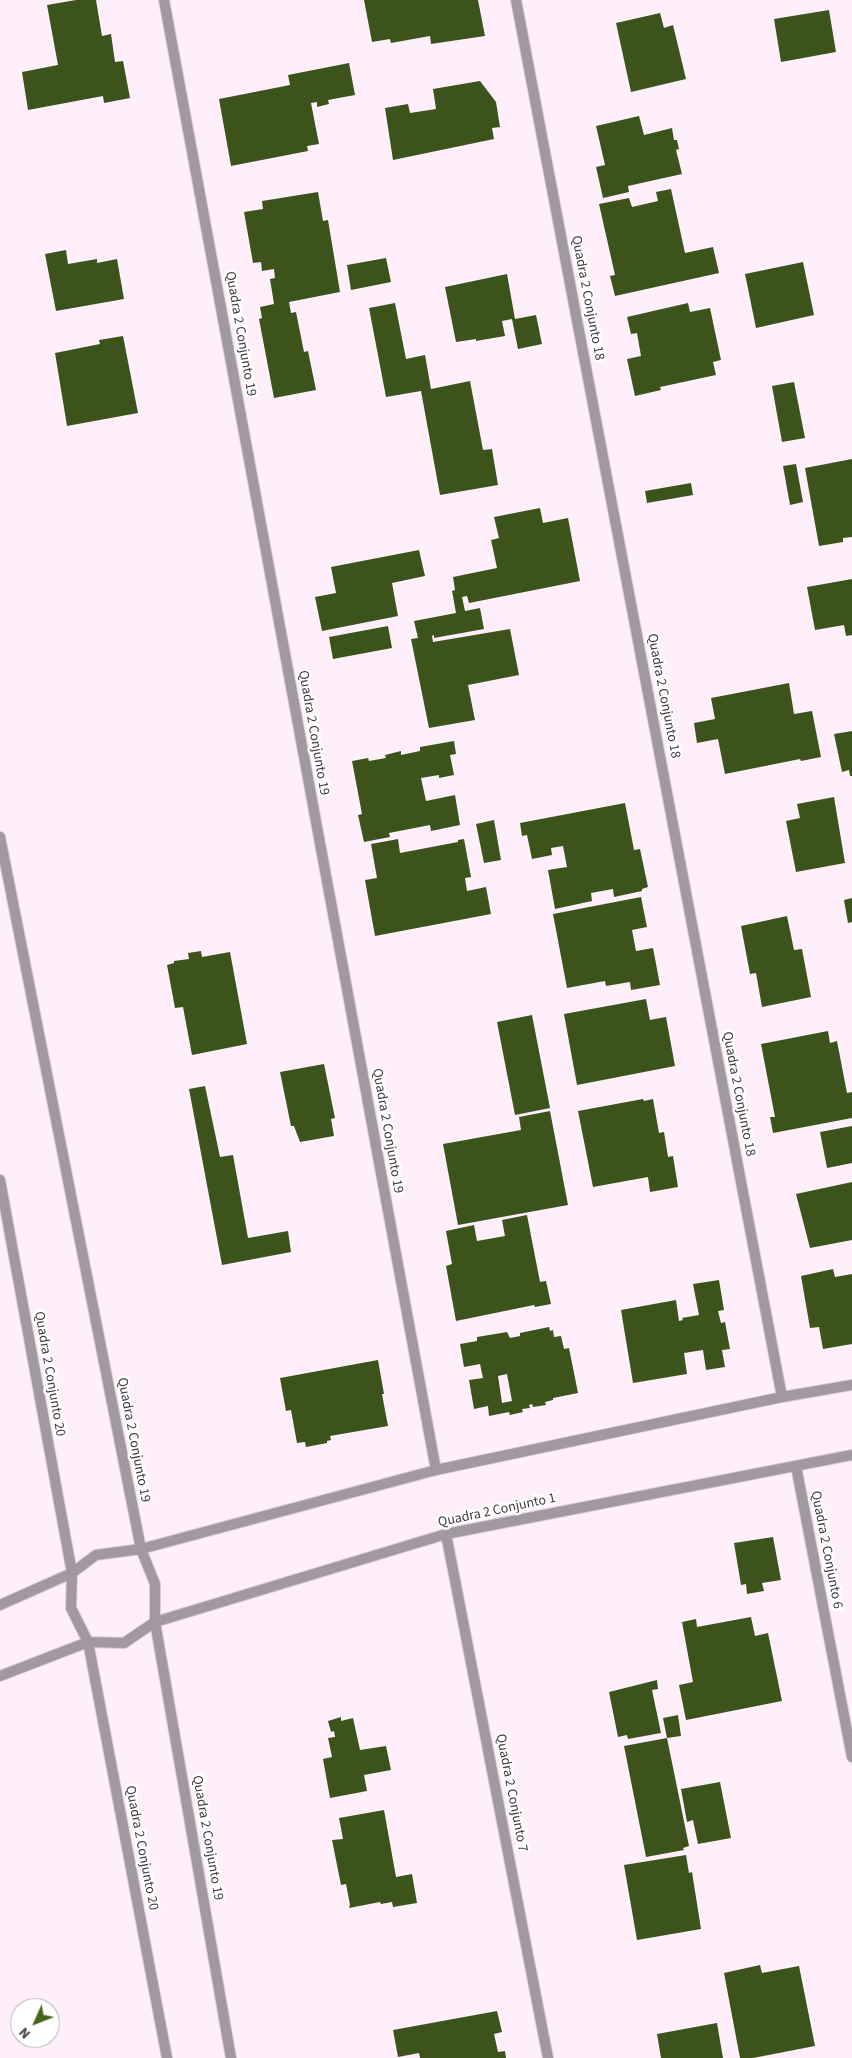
<!DOCTYPE html>
<style>
body{margin:0}
#map{position:relative;width:852px;height:2058px;overflow:hidden;background:#ffeffb;font-family:"Source Sans 3",sans-serif}
canvas{display:block}
.north{position:absolute;left:10px;top:1998px;width:50px;height:50px;box-sizing:border-box;background:#fff;border:1px solid #b3b0b2;border-radius:50%;rotate:226deg;font-size:14px;font-weight:700;line-height:20px;text-align:center;color:#41393f}
.north::after{content:'';display:block;margin:auto;width:18px;height:22px;background:#45651a;clip-path:polygon(50% 0,100% 100%,50% 72%,0 100%)}
</style>
<div id="map">
<canvas width="852" height="2058"></canvas>
<div class="north">N</div>
</div>
<script>
const g = document.querySelector('canvas').getContext('2d');
g.lineJoin = 'round';
function paint(path, color) { g.fillStyle = color; g.fill(path, 'evenodd'); }
function stroke(path, color, width, dash) { g.strokeStyle = color; g.lineWidth = width; g.lineCap = dash ? 'butt' : 'round'; g.setLineDash(dash || []); g.stroke(path); }
function drawText(font, color, halo, rows, align = 'center') {
  g.font = font + ' "Source Sans 3",sans-serif'; g.lineWidth = 5; g.setLineDash([]); g.textBaseline = 'middle'; g.strokeStyle = halo; g.fillStyle = color; for (const [text, x, y, turn = 0] of rows) {
    g.save(); g.translate(x, y); g.rotate((+turn || 0) * Math.PI / 180); g.textAlign = isNaN(turn) ? turn : align; if (halo) g.strokeText(text, 0, 0); g.fillText(text, 0, 0); g.restore();
  }
}
const building = new Path2D(`
 M76,0H96L102,36L111,34L115,62L123,61L130,98L104,103L103,96L28,110L22,72L58,65L47,5Z
 M364,0H478L485,36L431,44L430,36L391,43L390,39L372,42Z
 M829,10L836,52L781,62L774,19Z
 M660,13L664,28L673,25L686,79L631,92L616,23Z
 M349,63L355,95L328,100L329,104L317,107V102L311,103L319,144L307,146L308,151L231,166L219,99L290,85L288,75Z
 M480,81L496,102L500,127L492,128L494,139L393,160L385,108L408,104L410,113L436,109L433,89Z
 M639,116L644,135L672,128L674,140H677L679,149L676,150L682,174L628,186L629,192L603,198L596,167L605,165L596,126Z
 M671,189L685,253L713,247L719,273L615,296L610,276L615,275L599,204L629,198L632,207L658,201L656,192Z
 M318,192L323,221L328,220L340,292L289,302L291,313L296,312L304,352L308,351L316,390L274,398L259,319L262,318L260,307L274,304L270,279L275,278L274,269L262,271L261,262L253,263L244,212L263,209L262,201Z
 M66,250L68,264L97,259V263L117,259L124,299L56,311L45,254Z
 M386,258L391,282L351,290L347,265Z
 M803,262L814,315L756,328L745,274Z
 M507,274L515,319L536,315L542,344L518,349L512,319L502,321L505,336L476,341V339L456,342L445,287Z
 M395,303L406,359L425,355L431,389L470,381L483,450L492,449L498,485L440,495L421,391L386,397L369,308Z
 M688,303L690,312L710,308L721,360L713,362L716,375L660,387L661,390L635,396L627,359L641,356L637,333L631,334L627,317Z
 M123,336L138,413L67,426L55,353L100,344L99,340Z
 M794,382L805,438L782,442L772,386Z
 M852,459V537L843,538V542L819,546L805,468Z
 M796,464L803,502L790,505L783,466Z
 M691,483L693,495L647,503L645,491Z
 M540,508L543,523L568,518L580,581L469,603L467,596L462,597L465,611L480,608L484,629L434,638V635L432,636L433,642L510,629L519,675L468,685L475,720L429,728L411,639L418,638L414,621L456,613L452,591L455,590L453,577L497,568L491,540L499,538L494,517Z
 M419,550L425,576L392,583L398,616L322,631L315,597L336,593L331,567Z
 M852,579V635L846,636L844,625L815,630L807,587Z
 M388,626L392,648L333,659L329,637Z
 M789,683L794,714L812,711L821,757L801,761L800,759L725,774L718,739L697,743L694,723L715,719L711,698Z
 M852,731V776H850L849,770L842,772L834,734Z
 M454,741L456,754L450,755L454,775L439,778V775L421,778L426,801L455,795L460,825L431,831L430,825L389,833L390,837L364,842L358,815L362,814L352,761L368,758L369,761L386,758L385,755L401,751V755L420,751V747Z
 M834,797L845,863L796,872L786,821L800,818L797,804Z
 M625,803L634,850L640,849L648,887L642,889V891L614,897L613,889L591,893L592,901L555,909L548,870L567,867L563,846L551,848L552,855L532,859L527,835L522,836L520,823Z
 M494,820L501,860L484,863L476,824Z
 M398,839L400,853L458,842V840L464,839L471,877L465,878L467,891L486,887L491,914L375,936L365,880L377,878L371,844Z
 M641,897L647,927L632,930L636,951L653,948L660,985L631,990L630,982L606,986L605,981L567,988L553,914Z
 M852,898V922L848,923L844,900Z
 M787,916L794,950L802,949L811,997L762,1007L756,973L750,974L741,926Z
 M201,951L202,957L230,952L247,1044L192,1055L183,1007L175,1008L167,965L174,963V961L189,959L188,953Z
 M646,999L650,1020L666,1017L675,1066L577,1085L564,1014Z
 M532,1015L550,1108L515,1115L497,1022Z
 M828,1031L830,1043L837,1041L847,1093L852,1092V1118L773,1133L770,1117H775L761,1044Z
 M324,1064L335,1118L331,1119L334,1136L300,1142L294,1126H291L280,1072Z
 M205,1086L220,1157L233,1155L248,1238L288,1231L291,1252L222,1265L189,1089Z
 M643,1099L644,1101L653,1099L659,1133L664,1132L668,1157L673,1156L678,1187L650,1192L648,1177L593,1187L578,1111Z
 M550,1111L568,1205L458,1225L443,1144L521,1130L519,1117Z
 M852,1126V1163L827,1168L820,1132Z
 M852,1182V1240L810,1248L796,1194Z
 M527,1215L540,1282L546,1281L551,1304L535,1307L534,1305L456,1321L446,1266L452,1264L446,1231L474,1225L477,1241L505,1236L502,1220Z
 M833,1269L835,1277L852,1274V1344L823,1349L819,1327L810,1328L801,1276Z
 M719,1280L724,1310L718,1311L721,1323L725,1322L730,1349L722,1350L725,1367L706,1370L703,1350L684,1353L687,1374L633,1383L621,1310L676,1300L679,1321L683,1320L682,1318L699,1315L693,1284Z
 M549,1327L550,1331L553,1330L554,1337L561,1336L564,1349L569,1348L578,1393L553,1398V1400L545,1402L546,1405L533,1407L532,1404L529,1405L530,1408L522,1409L523,1412L510,1415L509,1412L489,1416L488,1406L474,1409L469,1380L483,1378L480,1364L464,1367L460,1344L477,1341V1337L507,1332L510,1338L520,1336V1333ZM507,1374L512,1401L502,1403L498,1376Z
 M378,1360L384,1394H382L388,1426L330,1436L331,1440L327,1441V1443L306,1447L305,1442L297,1443L291,1410L286,1411L280,1378Z
 M773,1537L781,1580L762,1583L764,1591L747,1594L746,1584L741,1585L734,1543Z
 M751,1617L755,1636L768,1633L782,1701L686,1720L679,1685L693,1682L682,1622L696,1619L697,1627Z
 M657,1680L658,1689L652,1690L661,1733L628,1739L627,1735L618,1737L609,1692Z
 M678,1715L681,1736L667,1738L663,1718Z
 M341,1717V1721L353,1718L360,1750L386,1746L391,1770L364,1775L367,1791L330,1798L323,1759L332,1757L328,1738L335,1737L334,1731L331,1732L328,1721Z
 M667,1738L689,1846L683,1848L684,1850L646,1857L624,1746Z
 M720,1782L731,1838L698,1844L693,1820L687,1822L681,1789Z
 M384,1810L396,1877L412,1874L417,1903L393,1907L392,1902L381,1904L380,1902L349,1908L350,1905L346,1884L341,1885L332,1840L343,1839L339,1818Z
 M686,1855L689,1873L692,1872L701,1929L637,1940L624,1865Z
 M760,1965L762,1973L799,1966L815,2046L753,2058H740L724,1973Z
 M497,2011L502,2032L494,2034L498,2052L505,2051L506,2058H420L419,2053L398,2057L393,2030Z
 M717,2023L723,2058H661L657,2034Z`);
const minor = new Path2D(`
 M164,0L436,1470
 M516,0L782,1397
 M0,837L141,1549L155,1584V1622L124,1643L88,1642L71,1608L72,1573L96,1555L141,1549L436,1470L782,1397L852,1385
 M0,1180L72,1573L0,1605
 M796,1466L852,1757
 M446,1534L548,2058
 M0,1676L88,1642L167,2058
 M231,2058L155,1622L446,1534L852,1455`);
const streetNames = [
 ["Quadra 2 Conjunto 18",587,298,79],
 ["Quadra 2 Conjunto 19",240,334,80],
 ["Quadra 2 Conjunto 18",663,696,79],
 ["Quadra 2 Conjunto 19",313,733,80],
 ["Quadra 2 Conjunto 18",738,1094,79],
 ["Quadra 2 Conjunto 19",387,1131,80],
 ["Quadra 2 Conjunto 20",49,1374,80],
 ["Quadra 2 Conjunto 19",133,1440,79],
 ["Quadra 2 Conjunto 1",497,1511,-12],
 ["Quadra 2 Conjunto 6",826,1550,79],
 ["Quadra 2 Conjunto 7",511,1793,79],
 ["Quadra 2 Conjunto 19",207,1838,80],
 ["Quadra 2 Conjunto 20",141,1848,79]
];
paint(building, '#3c541c');
stroke(minor, '#d9cbd5', 12);
stroke(minor, '#a1999f', 10);
drawText('14px', '#41393f', '#fff', streetNames);
</script>
